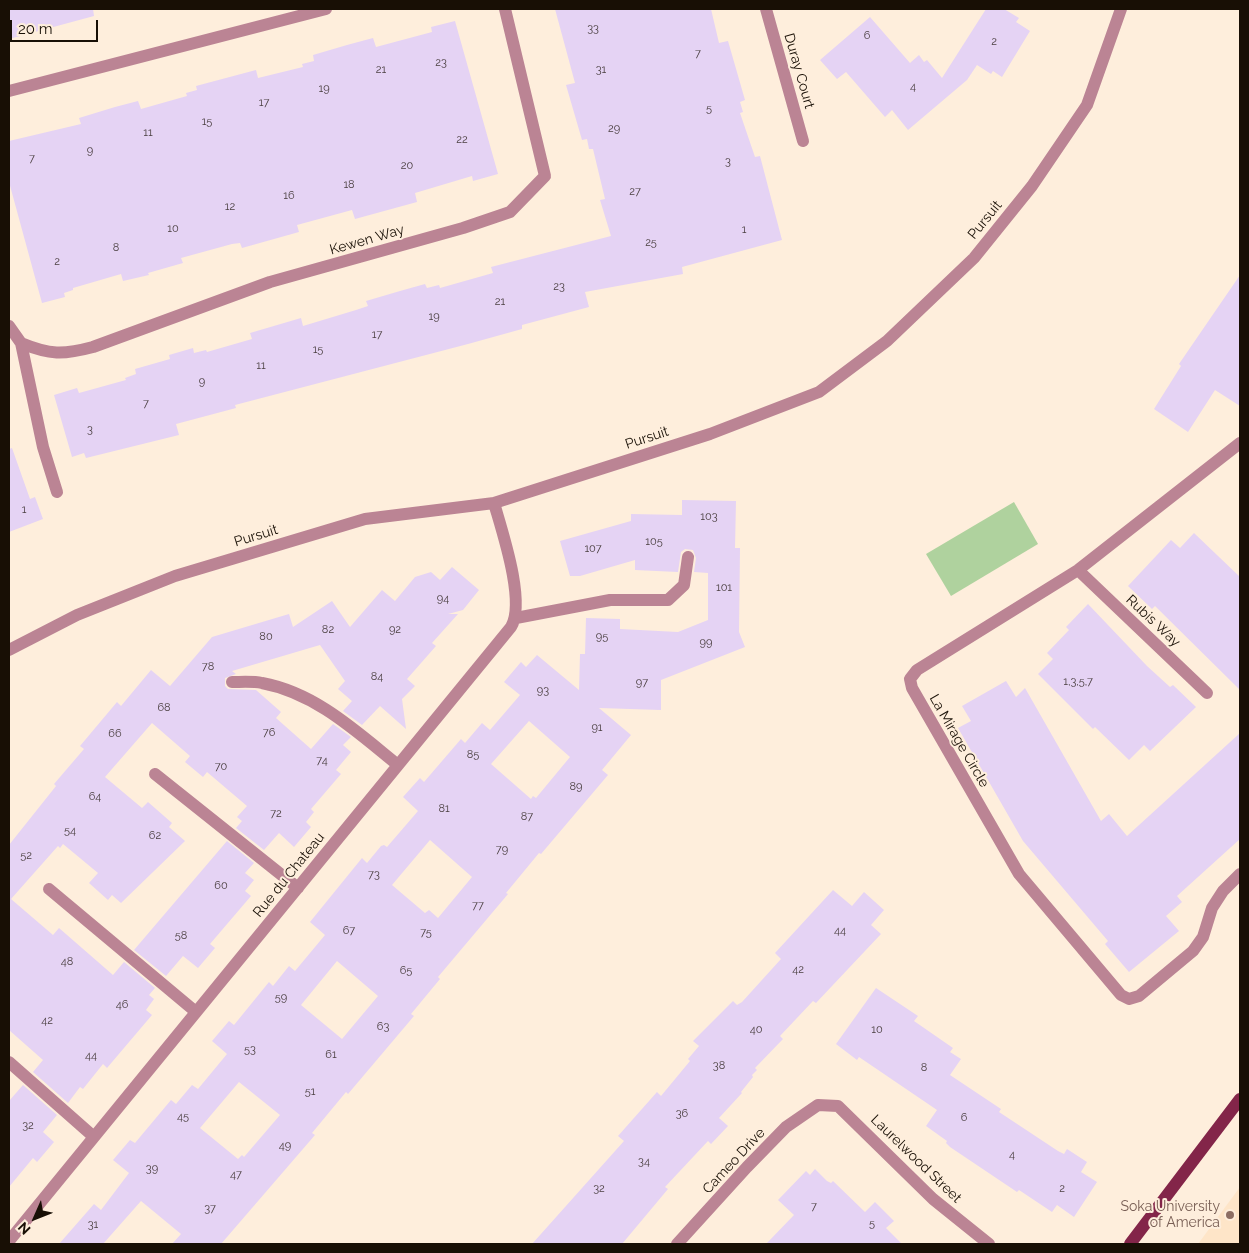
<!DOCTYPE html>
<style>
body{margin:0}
#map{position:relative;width:1249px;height:1253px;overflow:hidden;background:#feeedc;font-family:Raleway,sans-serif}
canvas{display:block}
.frame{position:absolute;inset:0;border:10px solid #180f05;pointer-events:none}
.north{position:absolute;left:10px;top:1193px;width:50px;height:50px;-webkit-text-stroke:4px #feeedc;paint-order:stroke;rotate:226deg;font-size:14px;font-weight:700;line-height:20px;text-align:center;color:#180f05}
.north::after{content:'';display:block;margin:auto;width:18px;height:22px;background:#180f05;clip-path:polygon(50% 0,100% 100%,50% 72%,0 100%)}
.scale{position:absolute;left:10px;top:20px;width:88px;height:22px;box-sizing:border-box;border:2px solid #180f05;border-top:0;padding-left:6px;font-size:15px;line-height:18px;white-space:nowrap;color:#180f05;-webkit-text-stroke:4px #feeedc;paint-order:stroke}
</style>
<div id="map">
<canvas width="1249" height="1253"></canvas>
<div class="frame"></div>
<div class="north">N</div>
<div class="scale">20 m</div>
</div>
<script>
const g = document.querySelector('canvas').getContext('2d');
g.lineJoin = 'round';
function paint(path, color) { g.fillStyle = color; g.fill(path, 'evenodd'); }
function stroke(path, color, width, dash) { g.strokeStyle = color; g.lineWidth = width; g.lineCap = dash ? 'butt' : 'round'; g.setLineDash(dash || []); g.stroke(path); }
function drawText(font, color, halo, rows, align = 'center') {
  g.font = font + ' Raleway,sans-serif'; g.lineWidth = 4; g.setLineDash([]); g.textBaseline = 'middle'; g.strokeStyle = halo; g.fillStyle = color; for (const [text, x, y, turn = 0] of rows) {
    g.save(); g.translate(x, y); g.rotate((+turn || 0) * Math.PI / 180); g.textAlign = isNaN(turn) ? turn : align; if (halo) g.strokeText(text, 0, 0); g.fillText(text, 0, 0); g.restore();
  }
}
const built = new Path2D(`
 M1240,1187V1244H1198Z`);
const green = new Path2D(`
 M1014,502L1038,544L951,596L926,554Z`);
const building = new Path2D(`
 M9,9H93L94,16L9,39Z
 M555,9H711L719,43L728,41L745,100L740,102L743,112L740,113L755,157L760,156L782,240L682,267L683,274L585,292L589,307L522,325V329L468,344L235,405L236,408L176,424L179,435L86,458L84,453L72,457L54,395L77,388L79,393L126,380L125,378L136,374L135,369L170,359L169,355L193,348L194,353L206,350L207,352L252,339L250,333L301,318L303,326L356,310L368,306L366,301L400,291L425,284L427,288L439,285L440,288L493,273L491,267L611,236L600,200L605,199L593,149H589L587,139L582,140L566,85L575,83Z
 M986,9H1004L1019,18L1016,22L1030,31L1002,77L993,71L991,74L977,65L967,80L908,130L892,110L885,117L846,72L837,79L820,60L870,17L910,63L919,55L924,62L927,60L942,78Z
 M455,21L498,174L473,181L472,176L415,193L417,202L355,219L352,210L297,225L299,232L242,248L240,243L232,244L181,258L183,263L148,273L149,275L123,281L121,274L73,288V290L64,293L65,297L42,303L9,182V141L81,124L79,118L115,107L138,101L141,109L187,96L186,93L197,90L196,86L256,70L258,78L303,67L302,64L314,61L313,55L347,45L373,38L376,47L432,32L431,27Z
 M1240,275V406L1215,390L1188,432L1154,409L1181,366L1179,364Z
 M12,448L30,499L35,497L43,519L9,532V449Z
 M682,500L736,501L735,548H740L739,632L745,647L661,680V710L599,708L631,735L602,770L608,775L541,854L539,853L506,893L508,894L438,977L440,979L411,1014L414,1016L348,1094L346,1092L312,1133L315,1135L221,1244H172L181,1234L141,1201L103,1244H59L94,1204L101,1210L129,1173L113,1160L130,1140L135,1143L171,1100L176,1104L192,1085L198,1089L227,1054L212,1041L229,1021L234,1025L269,982L273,986L289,966L295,971L325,935L310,922L362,858L367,863L381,846L384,845L387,847L418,811L403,797L420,778L424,782L461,739L465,743L482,723L490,730L520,695L504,682L521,662L526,667L537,655L579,690L580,654H585L586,618L620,619V629L678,632L708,620V573L694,572L696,558L693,550L685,549L681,552L678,572L635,570V560L580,576H570L560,541L631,521V514L682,515ZM529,721L570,757L536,798L533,796L531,799L491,764ZM430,840L472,877L438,918L429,910L425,913L392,885ZM337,961L378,996L342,1039L301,1005ZM239,1082L280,1115L244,1157L242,1155L238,1159L200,1128Z
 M1194,533L1240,577V690L1155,606L1152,609L1128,586L1171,540L1180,548Z
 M452,567L479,590L463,610L448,614H458L432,643L436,646L407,679L415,686L402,699L406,729L380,706L362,725L343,711L352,701L338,689L345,681L320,645L232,671L236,674L225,678V686L228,689L256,690L281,712L276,718L311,749L333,724L351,737L343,745L351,752L336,770L341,774L311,809L314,812L306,822L311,827L294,847L279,833L264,850L236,828L242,821L237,817L247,806L207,772L203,777L185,762L190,756L152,723L105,777L142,808L148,802L172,823L169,827L185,841L121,903L112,895L108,900L89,883L98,873L63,844L60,848L58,846L11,899L53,935L59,928L113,975L124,962L155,988L149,995L154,999L146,1010L152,1015L107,1068L103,1064L83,1089L80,1087L68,1103L33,1072L43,1060L9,1030V845L56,786L54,784L84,749L80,746L117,702L121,706L151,670L170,686L212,637L289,614L293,627L332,601L350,627L382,590L395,601L415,577L431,572L440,580Z
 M1088,604L1147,666L1170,687L1173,685L1196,707L1150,751L1144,745L1129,760L1095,727L1093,729L1038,674L1053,659L1047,653L1069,630L1066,627Z
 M1006,681L1016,697L1025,688L1101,821L1109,814L1127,836L1240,733V839L1177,896L1182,902L1166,916L1179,931L1129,972L1105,944L1108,941L1023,841L958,728L971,721L962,706Z
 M227,841L254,863L245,873L254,880L245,891L251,896L210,944L215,948L198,968L183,956L166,976L134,950Z
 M833,890L852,906L864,892L884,910L871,925L881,934L816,1003L813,1001L780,1036L783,1039L755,1068L757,1070L752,1075L753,1077L741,1092L742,1093L719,1118L728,1126L711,1144L708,1141L665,1187L668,1189L622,1244H532L624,1141L618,1136L657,1092L661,1096L690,1061L688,1059L699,1046L693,1041L733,1001L737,1005L742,1002L781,959L775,953Z
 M876,988L918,1016L914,1021L953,1048L950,1052L961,1059L950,1075L1001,1109L999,1112L1058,1151L1064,1154L1067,1149L1087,1162L1081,1172L1097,1182L1074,1217L1057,1205L1052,1212L1019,1190L1017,1192L950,1147L946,1143L947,1141L926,1126L937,1110L859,1057L857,1060L836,1044Z
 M23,1085L57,1115L43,1132L54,1142L37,1162L33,1158L9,1187V1101Z
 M815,1169L827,1181L831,1183L833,1181L865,1212L875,1202L894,1221L886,1228L902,1244H766L794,1215L778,1200L806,1171L810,1175Z`);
const minor = new Path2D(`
 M766,9L803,141
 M9,91L326,9
 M9,326L21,343L43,447L57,492
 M21,343C50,355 63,355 93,347L270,282L463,228L510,212L545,176L505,9
 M1240,443L1078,570L917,670L910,679L912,688L1019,874L1121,995L1129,999L1139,996L1193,951L1203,937L1212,908L1223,891L1240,874
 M1078,570L1207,693
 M516,618L610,600H668L684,585L688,557
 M9,650L77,615L175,576L365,519L494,503L710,434L819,392L887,341L974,258L1032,186L1087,105L1121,9
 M232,682C241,682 253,681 262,683C316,693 357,732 398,765
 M155,774L298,888
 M49,889L196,1012
 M9,1062L94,1137
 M9,1241L511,627C526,602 502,531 494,503
 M677,1244L747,1167L786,1127L818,1105L838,1106L933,1199L989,1244`);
const major = new Path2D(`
 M1130,1244L1240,1099`);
const markers = [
 [1230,1215,5,"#8d6e63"]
];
const numberNames = [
 ["33",593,29],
 ["6",867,36],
 ["2",994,42],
 ["7",698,54],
 ["23",441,63],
 ["21",381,70],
 ["31",601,70],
 ["4",913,87],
 ["19",324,89],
 ["17",264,103],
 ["5",709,109],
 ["15",207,122],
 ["29",614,129],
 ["11",148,133],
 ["22",462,140],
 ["9",90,151],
 ["7",32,159],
 ["3",728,162],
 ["20",407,166],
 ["18",349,185],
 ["27",635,192],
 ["16",289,196],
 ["12",230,207],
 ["10",173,229],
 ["1",744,230],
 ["25",651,243],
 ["8",116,248],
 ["2",57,262],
 ["23",559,287],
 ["21",500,302],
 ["19",434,317],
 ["17",377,335],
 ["15",318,350],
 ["11",261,366],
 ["9",202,382],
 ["7",146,404],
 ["3",90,430],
 ["1",24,510],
 ["103",709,517],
 ["105",654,542],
 ["107",593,549],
 ["101",724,588],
 ["94",443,599],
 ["82",328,630],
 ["92",395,630],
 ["80",266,637],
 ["95",602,637],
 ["99",706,643],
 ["78",208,667],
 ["84",377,677],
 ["1,3,5,7",1078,682],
 ["97",642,683],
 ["93",543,691],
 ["68",164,708],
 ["91",597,728],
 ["76",269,733],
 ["66",115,734],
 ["85",473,755],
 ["74",322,761],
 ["70",221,767],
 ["89",576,787],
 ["64",95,797],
 ["81",444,809],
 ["72",276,814],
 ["87",527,817],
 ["54",70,831],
 ["62",155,836],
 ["79",502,850],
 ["52",26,856],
 ["73",374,875],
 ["60",221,886],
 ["77",478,906],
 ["67",349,931],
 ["44",840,931],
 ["75",426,933],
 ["58",181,936],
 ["48",67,962],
 ["42",798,970],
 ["65",406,971],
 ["59",281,998],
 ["46",122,1005],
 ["42",47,1021],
 ["63",383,1027],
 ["40",756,1030],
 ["10",877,1030],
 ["53",250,1050],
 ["61",331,1055],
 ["44",91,1056],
 ["38",719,1066],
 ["8",924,1068],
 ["51",310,1092],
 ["36",682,1114],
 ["45",183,1117],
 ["6",964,1118],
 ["32",28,1126],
 ["49",285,1146],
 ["4",1012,1155],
 ["34",644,1162],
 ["39",152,1169],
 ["47",236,1175],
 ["32",599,1189],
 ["2",1062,1189],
 ["7",814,1207],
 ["37",210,1209],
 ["5",872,1224],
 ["31",93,1225]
];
const streetNames = [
 ["Duray Court",799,71,74],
 ["Pursuit",985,220,-51],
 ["Kewen Way",367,240,-16],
 ["Pursuit",647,438,-18],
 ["Pursuit",256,536,-17],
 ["Rubis Way",1153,621,43],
 ["La Mirage Circle",959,741,60],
 ["Rue du Chateau",289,875,-51],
 ["Laurelwood Street",916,1159,44],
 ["Cameo Drive",734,1161,-47]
];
const educationNames = [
 ["Soka University",1220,1207],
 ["of America",1220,1223]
];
paint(built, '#fee5c8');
paint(green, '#afd29e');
paint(building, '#e5d3f4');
stroke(minor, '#bb8494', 12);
stroke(major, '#832549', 12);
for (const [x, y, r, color] of markers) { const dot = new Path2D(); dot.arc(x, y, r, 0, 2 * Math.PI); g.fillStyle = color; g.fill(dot); stroke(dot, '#feeedc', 2); }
drawText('11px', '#4b4041', null, numberNames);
drawText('14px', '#180f05', '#feeedc', streetNames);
drawText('14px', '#785e54', '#feeedc', educationNames, 'right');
</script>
